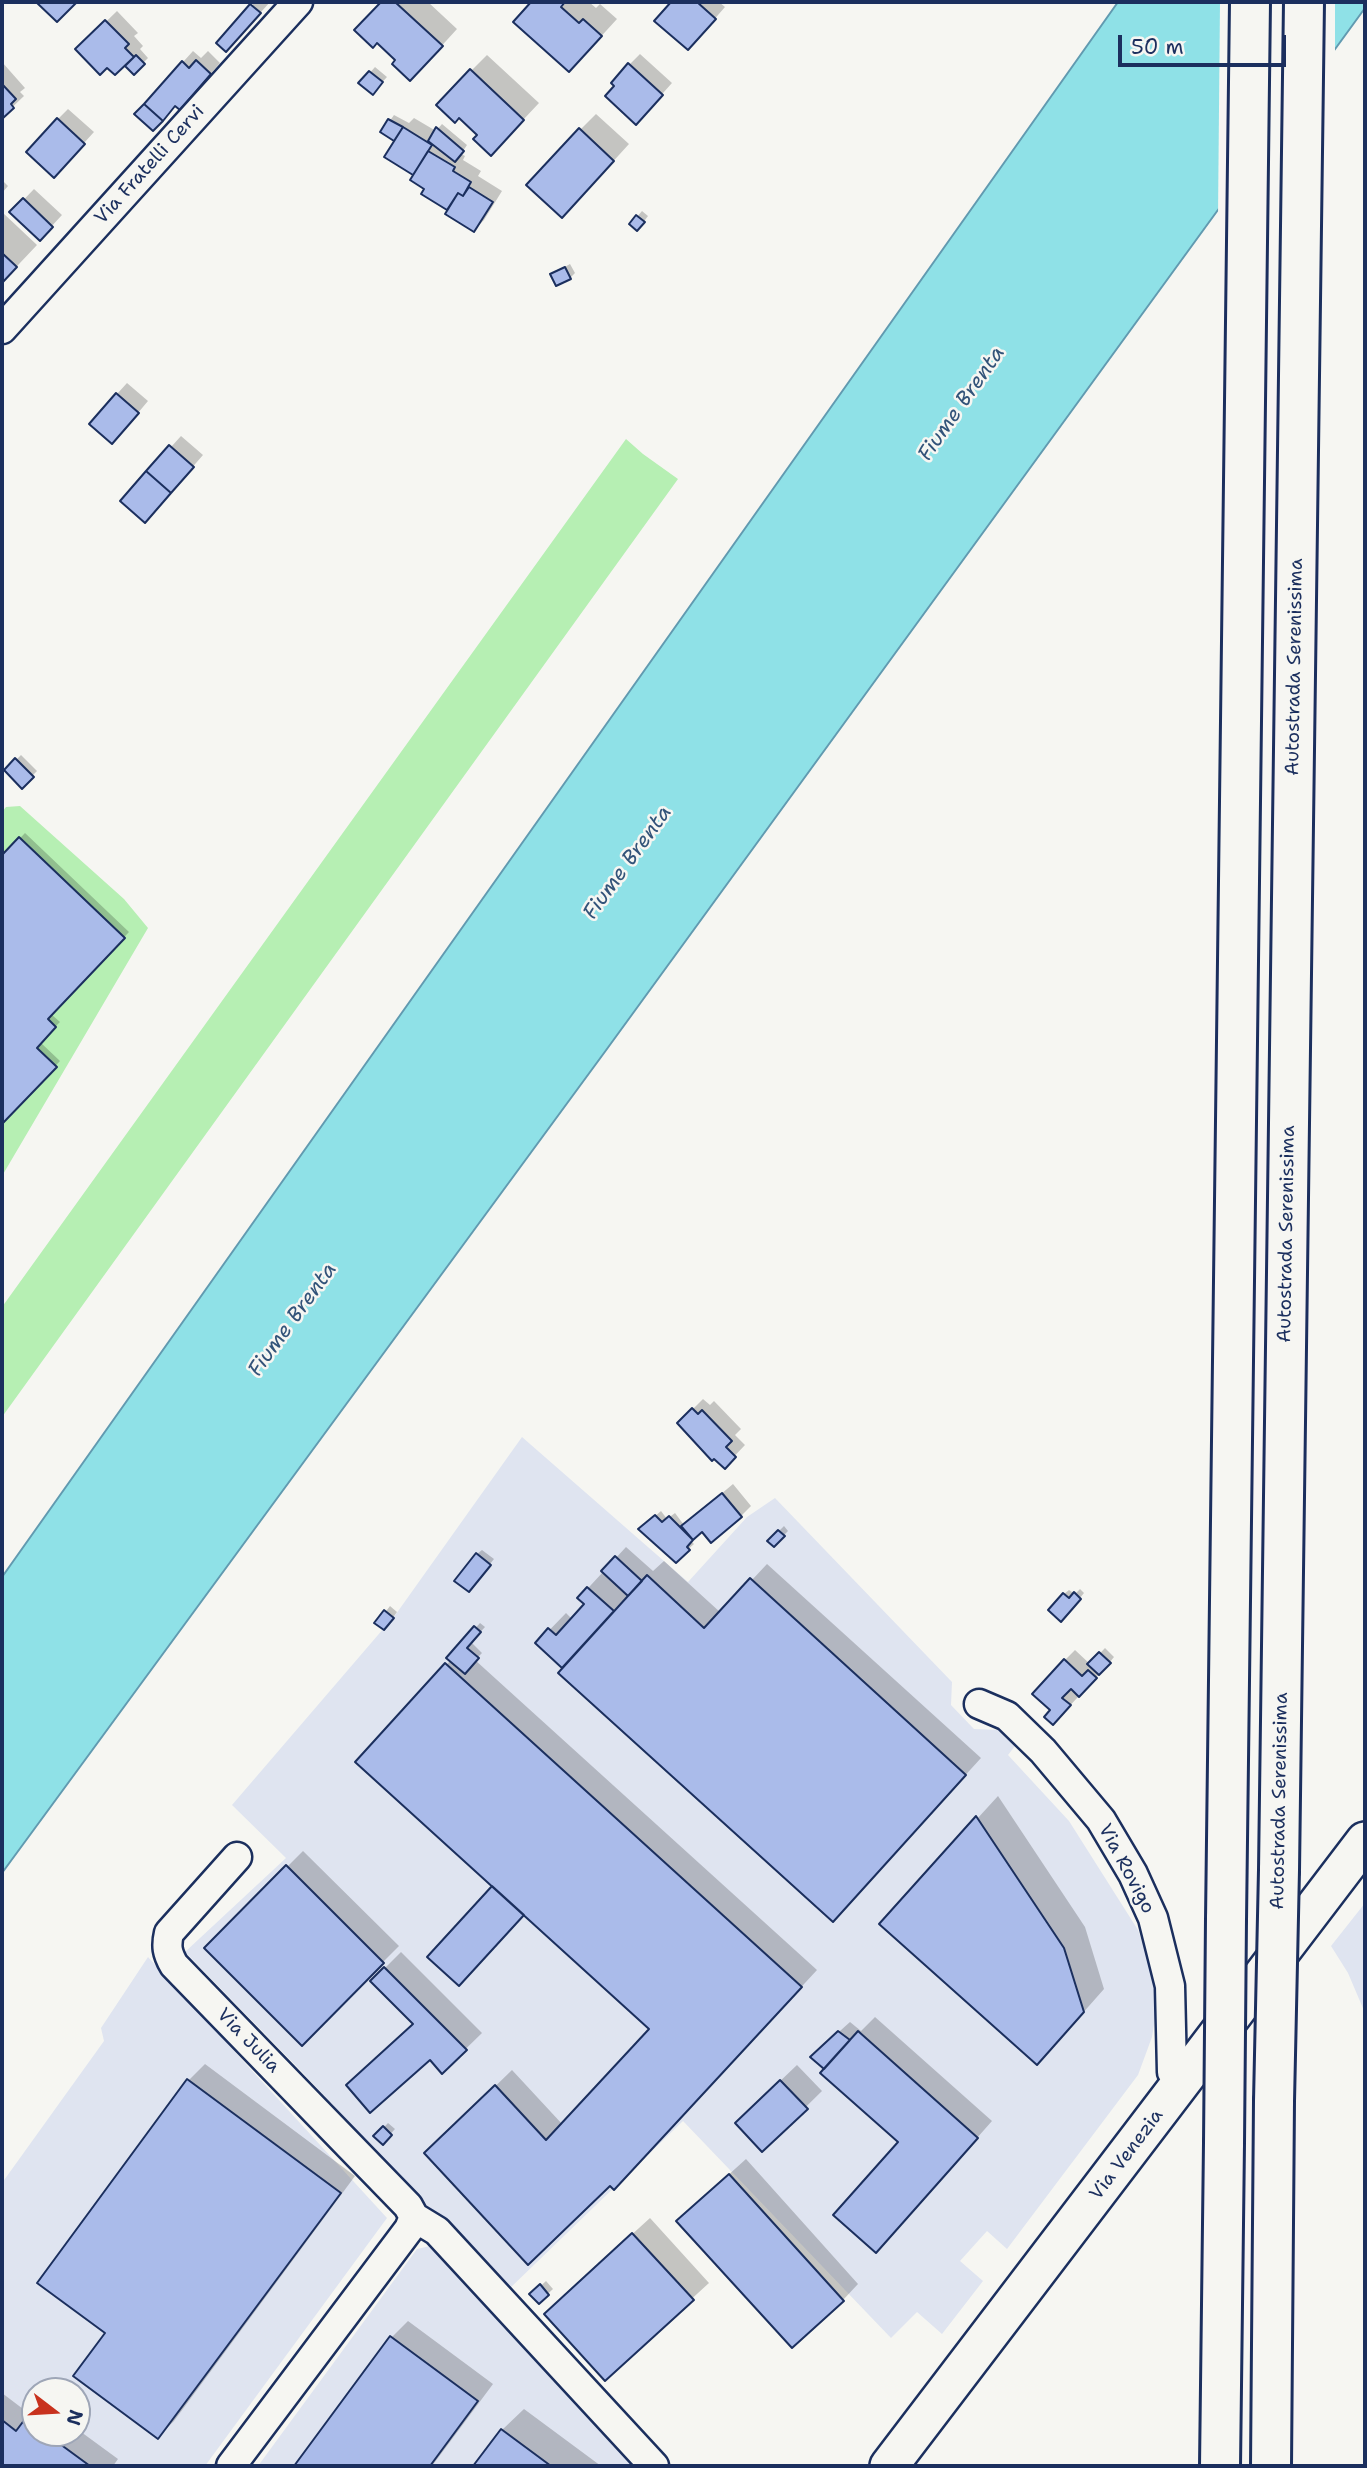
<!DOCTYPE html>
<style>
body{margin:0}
#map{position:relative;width:1367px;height:2468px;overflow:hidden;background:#f6f6f2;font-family:"Shantell Sans",sans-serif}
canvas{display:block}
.frame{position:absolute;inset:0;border:4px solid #1b2f5e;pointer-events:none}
.north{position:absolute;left:21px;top:2377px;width:70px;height:70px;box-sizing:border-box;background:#f6f6f2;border:2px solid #9ea6b7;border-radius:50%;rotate:107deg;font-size:19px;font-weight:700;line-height:28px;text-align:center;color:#1b2f5e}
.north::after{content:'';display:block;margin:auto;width:24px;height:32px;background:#c8321e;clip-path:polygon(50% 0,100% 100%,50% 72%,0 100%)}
.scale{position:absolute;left:1118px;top:35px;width:168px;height:32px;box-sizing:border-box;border:4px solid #1b2f5e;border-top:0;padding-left:9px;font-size:21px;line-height:24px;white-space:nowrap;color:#1b2f5e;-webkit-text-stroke:5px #f6f6f2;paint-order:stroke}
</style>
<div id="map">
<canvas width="1367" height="2468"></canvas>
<div class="frame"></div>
<div class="north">N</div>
<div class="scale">50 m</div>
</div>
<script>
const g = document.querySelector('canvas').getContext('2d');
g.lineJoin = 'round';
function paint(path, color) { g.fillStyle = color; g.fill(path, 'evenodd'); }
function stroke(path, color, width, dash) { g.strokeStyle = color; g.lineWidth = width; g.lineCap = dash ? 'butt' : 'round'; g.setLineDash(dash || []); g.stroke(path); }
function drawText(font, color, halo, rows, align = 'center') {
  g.font = font + ' "Shantell Sans",sans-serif'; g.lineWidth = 5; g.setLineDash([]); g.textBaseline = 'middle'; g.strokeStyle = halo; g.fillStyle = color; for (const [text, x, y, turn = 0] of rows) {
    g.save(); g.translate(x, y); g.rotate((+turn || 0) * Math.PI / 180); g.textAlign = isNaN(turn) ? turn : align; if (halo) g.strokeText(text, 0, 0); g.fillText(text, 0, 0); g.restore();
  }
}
const built = new Path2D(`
 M522,1437L688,1582L747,1517L775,1498L952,1682L951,1705L974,1729L1000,1730L1015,1746L1008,1755L1069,1821L1138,1930L1155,1978L1156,2012L1152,2037L1138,2075L1007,2249L987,2231L960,2261L983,2281L942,2334L917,2312L891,2338L683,2121L507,2291L303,2073L185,1952L286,1858L232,1805L396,1614Z
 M1365,1903V2013L1348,1973L1331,1946Z
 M148,1957L387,2218L205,2466H2V2183L104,2041L101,2028ZM35,2391H77V2433H35Z
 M430,2246L443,2252L644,2466H258L417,2249Z`);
const green = new Path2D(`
 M626,439L643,454L678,479L2,1417V1307Z
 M20,806L124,899L148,928L2,1176V812L6,807Z`);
const water = new Path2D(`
 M1118,2H1365V8L604,1053L2,1873V1577Z`);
const pier = new Path2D(`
 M1220,2H1335V56L1218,216Z`);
const shadow = new Path2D(`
 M255,2H270L237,39L219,43Z
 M383,2H428L457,29L426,63L398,60L377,41L357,30Z
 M533,2H589L596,8L600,4L617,19L585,54L516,22Z
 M673,2H719L725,7L698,38L657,21Z
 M117,11L138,33L134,36L143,46L140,49L148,58L134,72L135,58L132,56L78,49Z
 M193,51L201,58L208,51L220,63L190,97L176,105L136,114Z
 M640,54L672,83L646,112L630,64Z
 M487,55L539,103L507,137L480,135L471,71Z
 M2,62L25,88L20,92L24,96L2,117Z
 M375,67L387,77L377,88L361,83Z
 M68,109L94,132L64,165L58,119Z
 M596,114L629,144L578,200L580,130Z
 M394,115L409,123L414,118L436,131L442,124L467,145L461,154L465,156L463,160L481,171L478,176L502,191L484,220L474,230L450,209L424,193L426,188L416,175L386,157L399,133L394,139L382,132Z
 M2,180L8,186L2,193Z
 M34,189L62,215L50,228L12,212Z
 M642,211L648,216L642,224H631Z
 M2,212L37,245L2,282Z
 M570,264L575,273L570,278L552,274Z
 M127,383L148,401L122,432L117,394Z
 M181,436L203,455L155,510L123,500Z
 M21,755L37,771L22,786L6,770Z
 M25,833L129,932L51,1014L60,1022L40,1042L60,1061L2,1122V857Z
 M703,1399L710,1405L714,1401L741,1429L735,1435L745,1445L725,1466L679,1423Z
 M733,1484L751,1506L741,1516L703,1530L691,1541L694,1544L676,1560L645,1525L661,1511L667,1519L675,1513L684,1525Z
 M784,1526L788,1531L774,1545L769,1541Z
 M626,1547L653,1571L664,1561L721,1613L767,1564L981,1758L848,1904L537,1643L566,1613L572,1619L586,1604L579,1598Z
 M482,1550L494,1559L473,1585L477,1554Z
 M1080,1589L1084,1593L1066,1615L1064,1594L1069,1590L1075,1594Z
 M390,1606L397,1612L389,1623H377Z
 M480,1623L485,1627L471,1642L482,1653L475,1660L817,1970L630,2172L610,2184L442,2138L512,2070L563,2125L651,2029L358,1762L451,1660L449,1658Z
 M1105,1648L1114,1657L1106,1667L1064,1712L1052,1710L1065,1660L1075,1650L1090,1664Z
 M998,1796L1085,1927L1104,1989L1058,2041L881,1924Z
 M303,1851L399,1946L302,2043L206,1948Z
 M401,1952L482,2033L442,2072L414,2024L372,1981Z
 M875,2017L992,2121L891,2235L900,2142L826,2069L822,2047L850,2022L861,2031Z
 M205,2064L355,2176L174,2421L158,2437L189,2080Z
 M797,2065L822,2091L762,2150L753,2107Z
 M388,2123L395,2129L383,2142L376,2136Z
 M746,2159L858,2284L843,2300L695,2205Z
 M650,2218L709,2283L605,2378L562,2298Z
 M546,2281L553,2289L539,2302L532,2294Z
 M408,2321L493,2384L432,2466H296L392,2337Z
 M2,2393L31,2415L35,2411V2433H77V2429L118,2459L113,2466H2Z
 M524,2409L601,2466H475L502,2430Z`);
const building = new Path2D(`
 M36,2H77L57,22Z
 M381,2H395L443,46L410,81L392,64L395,60L377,43L373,48L354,30Z
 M531,2H565L561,7L579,23L583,19L602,36L569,72L513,22Z
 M671,2H697L716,19L688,50L654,21Z
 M250,4L261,13L226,52L216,43Z
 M105,20L129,44L125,48L134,57L115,75L107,68L100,75L75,49Z
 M136,55L145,64L134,75L125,66Z
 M196,60L211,74L180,110L175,106L163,121L144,104L182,61L189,68Z
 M628,63L663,95L636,125L605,96L614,86L611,83Z
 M470,69L524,120L491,156L473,139L477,135L459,118L455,123L436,105Z
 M369,71L383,82L373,95L358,83Z
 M2,84L16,99L11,104L14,108L2,119Z
 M144,104L163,121L153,131L134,114Z
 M57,118L85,144L54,178L26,152Z
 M388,119L403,127L394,141L380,132Z
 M403,127L432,145L413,175L384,157Z
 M436,127L464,151L455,162L428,141Z
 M579,128L614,161L562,218L526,185Z
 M428,151L455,167L453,171L471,182L463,196L458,193L447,210L421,194L424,189L410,180Z
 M469,187L493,202L474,232L445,214L458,193L463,196Z
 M23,198L53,227L40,241L9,212Z
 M636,215L645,222L637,231L629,224Z
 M2,253L17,267L2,283Z
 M565,267L571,279L556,286L550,274Z
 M116,393L139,413L112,444L89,424Z
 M169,445L194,467L171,493L146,471Z
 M146,471L171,493L145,523L120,501Z
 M15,758L34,777L22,789L4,770Z
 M19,837L125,938L48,1019L56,1027L37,1048L57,1067L2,1124V855Z
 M692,1408L698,1414L702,1410L732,1441L726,1447L736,1457L725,1469L714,1459L712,1461L677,1423Z
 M722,1493L742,1517L711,1543L702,1532L693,1540L681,1526Z
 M655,1515L662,1522L669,1516L693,1540L687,1547L690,1550L676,1563L638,1529Z
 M778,1530L785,1536L774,1547L767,1541Z
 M476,1553L491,1565L469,1592L454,1581Z
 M615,1556L642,1581L628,1596L601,1571Z
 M647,1575L704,1628L750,1578L966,1775L833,1922L558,1673Z
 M587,1587L614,1611L562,1668L535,1643L548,1628L556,1635L584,1604L577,1598Z
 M1074,1592L1081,1599L1061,1622L1048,1610L1063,1593L1069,1598Z
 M384,1610L394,1618L384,1630L374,1623Z
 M474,1626L481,1632L467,1648L479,1658L465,1674L446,1658Z
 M1099,1652L1111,1663L1099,1675L1087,1664Z
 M1064,1659L1082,1676L1088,1670L1097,1678L1079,1697L1071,1689L1062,1698L1071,1705L1053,1725L1044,1717L1050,1710L1032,1694Z
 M445,1663L802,1987L614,2190L610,2186L528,2265L424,2153L495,2085L546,2140L649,2029L355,1762Z
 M976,1816L1064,1948L1084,2012L1037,2065L879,1924Z
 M286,1865L384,1963L302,2046L204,1948Z
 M492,1886L524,1915L459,1986L427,1957Z
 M384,1967L467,2050L442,2074L430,2060L370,2113L346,2085L413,2024L370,1981Z
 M838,2031L850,2040L824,2069L810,2057Z
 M858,2031L978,2138L876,2253L833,2215L898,2142L820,2073Z
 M187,2079L341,2193L158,2439L73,2376L105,2333L37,2283Z
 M780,2080L808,2109L762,2152L735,2123Z
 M383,2126L392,2135L383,2145L373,2136Z
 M729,2174L844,2301L792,2348L676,2221Z
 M632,2233L694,2300L605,2381L544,2314Z
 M540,2284L549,2295L539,2304L529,2294Z
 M390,2336L478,2401L430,2466H294Z
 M25,2419L35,2426V2433H45L90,2466H2V2420L16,2431Z
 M501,2429L551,2466H473Z`);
const minor = new Path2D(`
 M2,329L298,2
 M979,1704L1007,1716L1043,1751L1101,1820L1133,1874L1153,1918L1170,1986L1172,2072L1183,2080
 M237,1857L169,1933C166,1946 167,1953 174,1965L408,2206L414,2217L437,2231L654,2466
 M231,2466L409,2229L414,2217`);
const major = new Path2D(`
 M889,2466L1365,1841`);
const highway = new Path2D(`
 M1279,1870L1304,2
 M1226,1919L1250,2
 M1220,2466L1224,2143
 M1271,2466L1274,2101`);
const highwayBridge = new Path2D(`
 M1274,2101L1279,1870
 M1224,2143L1226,1919`);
const streetNames = [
 ["Via Fratelli Cervi",150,165,-48],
 ["Autostrada Serenissima",1295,667,-89],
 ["Autostrada Serenissima",1287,1234,-89],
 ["Autostrada Serenissima",1280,1801,-89],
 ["Via Rovigo",1126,1869,62],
 ["Via Julia",248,2041,46],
 ["Via Venezia",1127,2155,-53]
];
const waterNames = [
 ["Fiume Brenta",962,404,-55],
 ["Fiume Brenta",628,863,-54],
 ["Fiume Brenta",293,1320,-54]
];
paint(built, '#dfe4f0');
paint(green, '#b6efb3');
paint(water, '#8fe1e7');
stroke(water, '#619ab0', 2);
paint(pier, '#f6f6f2');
paint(shadow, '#0003');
paint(building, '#aabbea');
stroke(building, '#1b2f5e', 2);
stroke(minor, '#1b2f5e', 33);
stroke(major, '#1b2f5e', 42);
stroke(highway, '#1b2f5e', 44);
stroke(minor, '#f6f6f2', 28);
stroke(major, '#f6f6f2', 37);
stroke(highway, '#f6f6f2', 38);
stroke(highwayBridge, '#1b2f5e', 44, []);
stroke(highwayBridge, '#f6f6f2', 38);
drawText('19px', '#1b2f5e', '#f6f6f2', streetNames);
drawText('italic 21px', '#325379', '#f6f6f2', waterNames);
</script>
